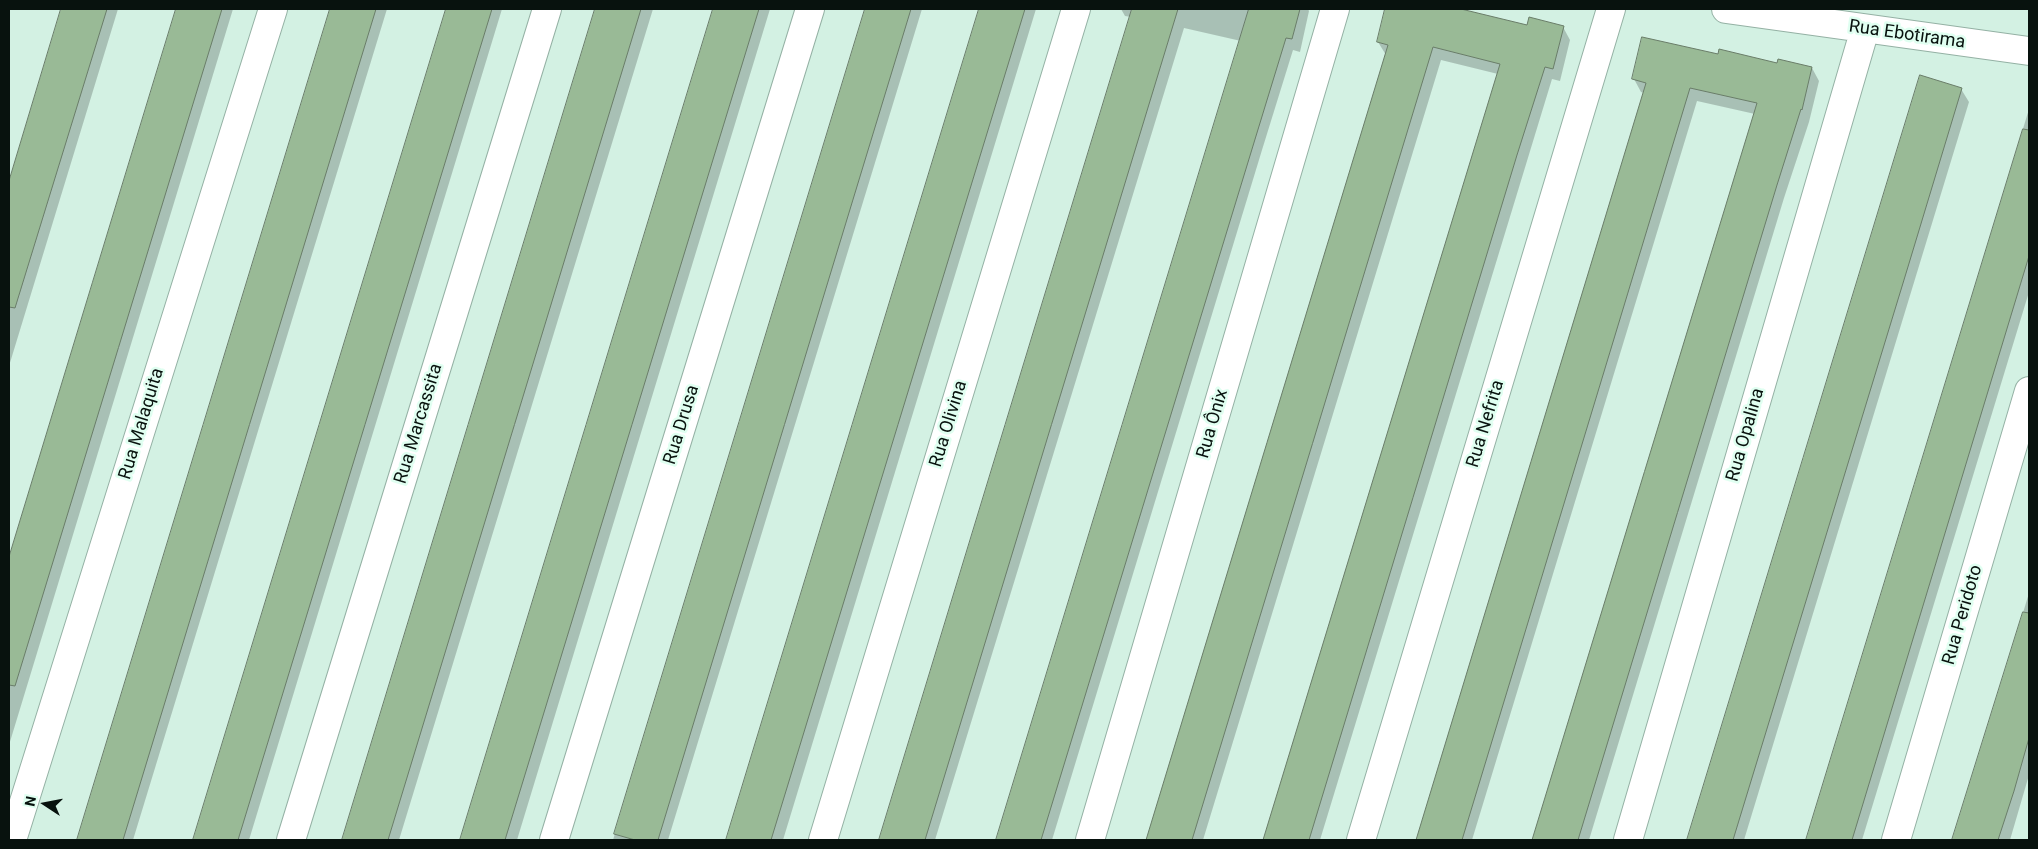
<!DOCTYPE html>
<meta charset="utf-8">
<style>
body{margin:0}
#map{position:relative;width:2038px;height:849px;overflow:hidden;background:#d3f1e3;font-family:Roboto,sans-serif}
canvas{display:block}
.frame{position:absolute;inset:0;border:10px solid #08120e;pointer-events:none}
.north{position:absolute;left:20px;top:779px;width:50px;height:50px;-webkit-text-stroke:4px #e0fff1;paint-order:stroke;rotate:281deg;font-size:14px;font-weight:700;line-height:20px;text-align:center;color:#08120e}
.north::after{content:'';display:block;margin:auto;width:18px;height:22px;background:#08120e;clip-path:polygon(50% 0,100% 100%,50% 72%,0 100%)}
</style>
<div id="map">
<canvas width="2038" height="849"></canvas>
<div class="frame"></div>
<div class="north">N</div>
</div>
<script>
const g = document.querySelector('canvas').getContext('2d');
g.lineJoin = 'round';
function paint(path, color) { g.fillStyle = color; g.fill(path, 'evenodd'); }
function stroke(path, color, width, dash) { g.strokeStyle = color; g.lineWidth = width; g.lineCap = dash ? 'butt' : 'round'; g.setLineDash(dash || []); g.stroke(path); }
function drawText(font, color, halo, rows, align = 'center') {
  g.font = font + ' Roboto,sans-serif'; g.lineWidth = 5; g.setLineDash([]); g.textBaseline = 'middle'; g.strokeStyle = halo; g.fillStyle = color; for (const [text, x, y, turn = 0] of rows) {
    g.save(); g.translate(x, y); g.rotate((+turn || 0) * Math.PI / 180); g.textAlign = isNaN(turn) ? turn : align; if (halo) g.strokeText(text, 0, 0); g.fillText(text, 0, 0); g.restore();
  }
}
const shadow = new Path2D(`
 M62,9H118L9,366V184Z
 M177,9H233L9,745V563Z
 M331,9H387L133,840H78Z
 M447,9H502L249,840H194Z
 M597,9H653L399,840H344Z
 M715,9H770L517,840H461Z
 M866,9H922L668,840H613Z
 M980,9H1036L783,840H727Z
 M1121,9H1308L1309,11L1300,52L1293,50L1262,150L1052,840H997L1241,41L1184,28L935,840H880L1131,17L1125,16Z
 M1386,9H1424L1460,17L1528,26L1563,27L1570,40L1560,81L1552,79L1320,840H1264L1498,74L1441,60L1203,840H1147L1386,55L1378,42Z
 M1719,55L1778,65L1812,68L1819,81L1809,122L1784,198L1589,840H1534L1755,114L1697,101L1472,840H1417L1644,93L1641,92L1634,79Z
 M1921,77L1961,89L1969,102L1744,840H1688Z
 M2029,109V292L1862,840H1807Z
 M2029,593V775L2010,840H1954Z`);
const building = new Path2D(`
 M61,9H107L15,308L9,307V181Z
 M176,9H222L15,686L9,685V557Z
 M330,9H376L123,840H77Z
 M446,9H492L238,840H193Z
 M595,9H641L388,840H342Z
 M713,9H759L505,840H460Z
 M865,9H911L658,840H635L614,834Z
 M979,9H1025L771,840H726Z
 M1132,9H1178L925,840H879Z
 M1249,9H1300L1292,39L1286,38L1256,136L1041,840H996Z
 M1385,9H1461L1527,25L1529,17L1564,26L1553,69L1545,67L1517,155L1309,840H1263L1500,64L1433,47L1192,840H1146L1388,45L1377,42Z
 M1642,37L1718,54L1719,49L1777,63L1778,59L1812,67L1802,110L1801,109L1777,185L1578,840H1532L1757,103L1690,88L1462,840H1416L1646,83L1632,79Z
 M1920,75L1962,88L1907,270L1733,840H1687Z
 M2023,129L2029,130V256L1852,840H1806Z
 M2023,612L2029,613V738L2014,791L1998,840H1952Z`);
const minor = new Path2D(`
 M1726,9L2029,51
 M12,840L273,9
 M291,840L547,9
 M554,840L810,9
 M823,840L1076,9
 M1090,840L1335,9
 M1361,840L1611,9
 M1628,840L1865,29
 M1896,840L2029,391`);
const streetNames = [
 ["Rua Ebotirama",1907,35,8],
 ["Rua Malaquita",142,424,-73],
 ["Rua Marcassita",419,424,-73],
 ["Rua Olivina",949,424,-73],
 ["Rua Ônix",1213,424,-74],
 ["Rua Nefrita",1486,424,-73],
 ["Rua Drusa",682,425,-73],
 ["Rua Opalina",1746,435,-74],
 ["Rua Peridoto",1963,615,-74]
];
paint(shadow, '#0003');
paint(building, '#99ba96');
stroke(building, '#697c68', 1);
stroke(minor, '#94b1a4', 30);
stroke(minor, '#fff', 28);
drawText('18px', '#08120e', '#e0fff1', streetNames);
</script>
